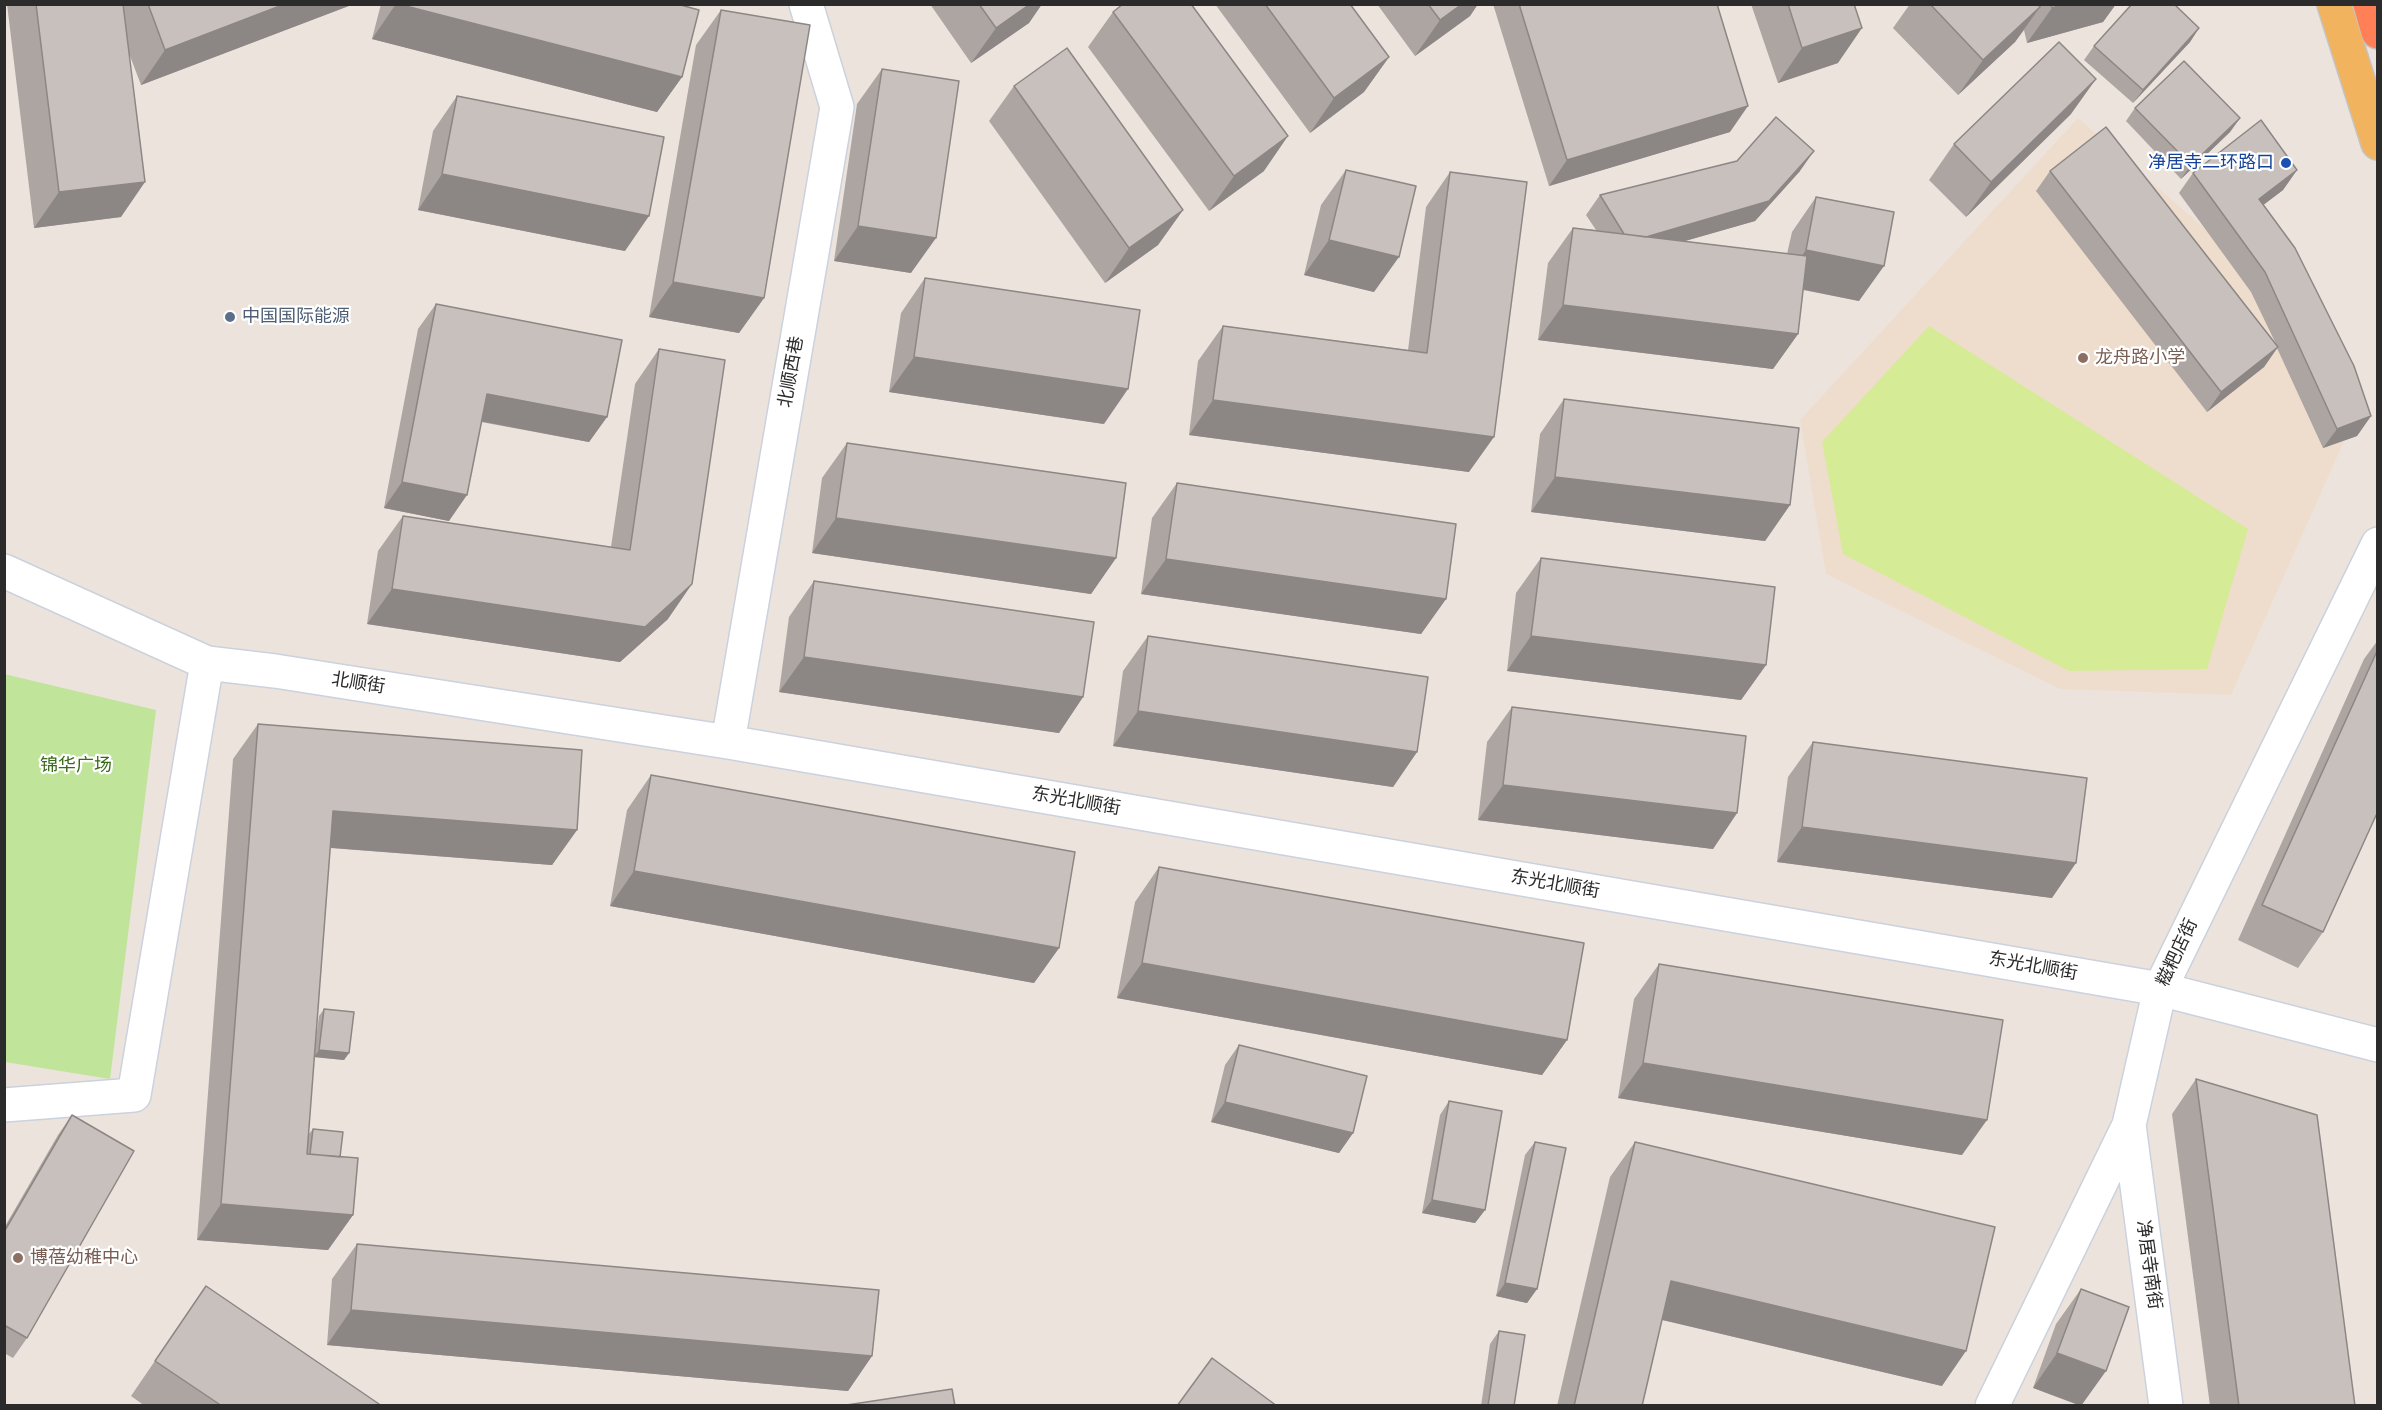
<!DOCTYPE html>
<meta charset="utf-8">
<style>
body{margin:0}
#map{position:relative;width:2382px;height:1410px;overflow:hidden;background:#ede3dd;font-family:Poppins,sans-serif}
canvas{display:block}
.frame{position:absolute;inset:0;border:6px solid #2b2b2b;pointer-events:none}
</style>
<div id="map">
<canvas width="2382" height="1410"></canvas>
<div class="frame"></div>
</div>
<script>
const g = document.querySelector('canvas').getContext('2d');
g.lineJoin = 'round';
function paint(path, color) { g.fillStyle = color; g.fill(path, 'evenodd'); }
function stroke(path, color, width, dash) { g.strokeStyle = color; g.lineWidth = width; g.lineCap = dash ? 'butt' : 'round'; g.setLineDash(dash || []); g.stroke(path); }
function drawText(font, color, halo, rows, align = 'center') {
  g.font = font + ' Poppins,"Noto Sans SC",sans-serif'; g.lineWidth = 4.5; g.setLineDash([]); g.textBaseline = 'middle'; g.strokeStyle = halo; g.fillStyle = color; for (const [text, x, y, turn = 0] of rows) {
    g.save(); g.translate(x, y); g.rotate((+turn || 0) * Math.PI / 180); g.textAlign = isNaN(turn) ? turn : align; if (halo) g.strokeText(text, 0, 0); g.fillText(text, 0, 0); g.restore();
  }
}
const education = new Path2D(`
 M2078,118L2283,297L2344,441L2231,695L2060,689L1826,574L1800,420Z`);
const green = new Path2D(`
 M4,674L156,710L110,1079L5,1062Z`);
const pitch = new Path2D(`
 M1929,326L2248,529L2207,669L2069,671L1843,554L1822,442Z`);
const street = new Path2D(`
 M4,571L207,663L275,671L728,742L2160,989L2378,1045
 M728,742L837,107L806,4
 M4,1105L134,1095L207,663
 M2129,1125L2166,1406
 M1992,1406L2129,1125L2160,989L2378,544`);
const primary = new Path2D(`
 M2334,4L2378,143`);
const highway = new Path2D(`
 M2370,4L2378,32`);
const wall = new Path2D(`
 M7,4H354L141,85L130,56L121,217L34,228Z
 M381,4H677L682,77L657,112L372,39Z
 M930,4H1042L1029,23L971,63Z
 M1215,4H1350L1389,57L1364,92L1310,133Z
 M1377,4H1478L1470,16L1415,56Z
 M1493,4H1717L1730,132L1549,186Z
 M1751,4H1854L1838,63L1778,83Z
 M1910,4H2116L2103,22L2027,43L2024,30L2015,42L1958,95L1893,28Z
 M721,10L764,298L739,333L649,317L696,45Z
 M1113,12L1264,171L1209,211L1088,47Z
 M2199,28L2190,42L2133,103L2084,60L2094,46Z
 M882,69L911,273L834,261L857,104Z
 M1014,86L1183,210L1158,245L1105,283L989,121Z
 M457,96L625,251L418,210L433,131Z
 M2135,108L2240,118L2230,132L2181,179L2126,121Z
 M2071,114L1966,217L1929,180L1954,144Z
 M1346,170L1374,292L1304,275L1321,205Z
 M2297,170L2283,190L2263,205L2371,416L2357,436L2323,448L2277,348L2264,367L2207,412L2036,191L2050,171L2276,344L2251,292L2179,193L2193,173Z
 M1800,171L1755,221L1685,241L1787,254L1792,232L1816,197L1859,301L1803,290L1798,334L1773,369L1538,340L1548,263L1573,228L1596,230L1586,215L1600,195Z
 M1450,172L1469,472L1189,435L1198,361L1223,326L1408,350L1426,207Z
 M925,278L1104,424L889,392L901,313Z
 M436,304L607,417L589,442L481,422L449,521L384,508L418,329Z
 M659,349L668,619L620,662L367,624L378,551L403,516L611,547L635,384Z
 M1564,399L1790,505L1765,541L1531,512L1540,434Z
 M847,443L1116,558L1091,594L812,553L822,478Z
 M1177,483L1446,599L1421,634L1141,594L1152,518Z
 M1541,558L1766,665L1741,700L1507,671L1516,593Z
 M814,581L1083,697L1059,733L779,692L789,617Z
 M1148,636L1417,752L1393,787L1113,746L1123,671Z
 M2378,640V811L2323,932L2298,968L2238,940L2364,659Z
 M1512,707L1737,813L1713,849L1478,820L1487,742Z
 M258,724L577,830L552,865L330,848L315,1047L319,1016L324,1009L349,1053L344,1060L314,1057L308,1135L313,1129L340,1157L353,1215L328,1250L197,1240L233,759Z
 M1813,742L2052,898L1777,862L1788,777Z
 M651,775L1059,948L1034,983L610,906L627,810Z
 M1159,867L1567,1040L1542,1075L1117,998L1135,902Z
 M1659,964L1962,1155L1618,1098L1634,999Z
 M1239,1045L1353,1133L1339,1153L1211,1122L1225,1065Z
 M2196,1079L2355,1406H2210L2172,1114Z
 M1449,1101L1485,1210L1475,1223L1422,1213L1440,1115Z
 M72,1115L27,1338L13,1358L4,1353V1228L58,1135Z
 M1535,1142L1537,1289L1527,1303L1496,1296L1525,1155Z
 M1635,1142L1942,1386L1662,1320L1642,1406H1557L1610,1177Z
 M357,1244L872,1356L848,1391L327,1345L332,1279Z
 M206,1286L382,1406H145L131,1396Z
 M2081,1289L2129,1307L2033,1388L2056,1324Z
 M1499,1331L1514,1406H1481L1490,1344Z`);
const shadedWall = new Path2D(`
 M285,4H354L141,85L165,50Z
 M396,4L682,77L657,112L372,39Z
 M1030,4H1042L1029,23L971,63L996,28Z
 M1462,4H1478L1470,16L1415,56L1440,20Z
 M2063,4H2116L2103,22L2027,43L2052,8Z
 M2040,7L2015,42L1958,95L1983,60Z
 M1862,28L1838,63L1778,83L1802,48Z
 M2199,28L2190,42L2133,103L2143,90Z
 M1389,57L1364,92L1310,133L1334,98Z
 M2096,79L2071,114L1966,217L1991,182Z
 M1748,106L1730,132L1549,186L1567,160Z
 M2240,118L2230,132L2181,179L2191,165Z
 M1288,136L1264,171L1209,211L1234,176Z
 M1814,151L1800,171L1755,221L1615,261L1629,241Z
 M2297,170L2283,190L2245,219L2259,199Z
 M442,174L649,216L625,251L418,210Z
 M145,182L121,217L34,228L59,192Z
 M1183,210L1158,245L1105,283L1129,248Z
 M858,226L936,238L911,273L834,261Z
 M1329,240L1399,257L1374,292L1304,275Z
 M1806,250L1884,266L1859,301L1781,285Z
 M673,282L764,298L739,333L649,317Z
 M1563,305L1798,334L1773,369L1538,340Z
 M2278,347L2264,367L2207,412L2221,392Z
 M914,357L1128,389L1104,424L889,392Z
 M487,394L607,417L589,442L469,419Z
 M1213,400L1494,437L1469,472L1189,435Z
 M2371,416L2357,436L2323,448L2337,429Z
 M1555,477L1790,505L1765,541L1531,512Z
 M402,482L467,495L449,521L384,508Z
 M836,518L1116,558L1091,594L812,553Z
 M1166,559L1446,599L1421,634L1141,594Z
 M692,584L668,619L620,662L367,624L392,589Z
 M1531,636L1766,665L1741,700L1507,671Z
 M804,657L1083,697L1059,733L779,692Z
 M1138,711L1417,752L1393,787L1113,746Z
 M1503,785L1737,813L1713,849L1478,820Z
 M333,811L577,830L552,865L308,846Z
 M1802,827L2076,863L2052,898L1777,862Z
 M634,871L1059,948L1034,983L610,906Z
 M1142,963L1567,1040L1542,1075L1117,998Z
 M319,1050L349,1053L344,1060L314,1057Z
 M1643,1063L1987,1120L1962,1155L1618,1098Z
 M1225,1102L1353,1133L1339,1153L1211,1122Z
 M1432,1200L1485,1210L1475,1223L1422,1213Z
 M221,1204L353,1215L328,1250L197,1240Z
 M1671,1281L1966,1351L1942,1386L1646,1316Z
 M1505,1283L1537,1289L1527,1303L1496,1296Z
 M351,1310L872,1356L848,1391L327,1345Z
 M2057,1353L2106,1371L2081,1406L2033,1388Z`);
const building = new Path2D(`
 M36,4H123L145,182L59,192Z
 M148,4H285L165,50Z
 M398,4H677L699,10L682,77Z
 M979,4H1030L996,28Z
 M1123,4H1191L1288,136L1234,176L1113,12Z
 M1265,4H1350L1389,57L1334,98Z
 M1428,4H1462L1440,20Z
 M1519,4H1717L1748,106L1567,160Z
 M1788,4H1854L1862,28L1802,48Z
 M1930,4H2038L2040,7L1983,60Z
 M2051,4H2063L2052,8Z
 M2132,4H2174L2199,28L2143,90L2094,46Z
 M721,10L810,25L764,298L673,282Z
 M2059,42L2096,79L1991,182L1954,144Z
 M1067,48L1183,210L1129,248L1014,86Z
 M2184,61L2240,118L2191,165L2135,108Z
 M882,69L959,81L936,238L858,226Z
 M457,96L664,137L649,216L442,174Z
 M1776,117L1814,151L1769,201L1646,237L1624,234L1600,195L1737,161Z
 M2261,120L2297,170L2259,199L2295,248L2354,366L2371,416L2337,429L2265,272L2193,173Z
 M2106,127L2278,347L2221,392L2050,171Z
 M1346,170L1416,186L1399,257L1329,240Z
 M1450,172L1527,182L1494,437L1213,400L1223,326L1427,353Z
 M1816,197L1894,212L1884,266L1806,250Z
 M1573,228L1807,256L1798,334L1563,305Z
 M925,278L1140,310L1128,389L914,357Z
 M436,304L622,340L607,417L487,394L467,495L402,482Z
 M659,349L725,360L692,584L645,627L392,589L403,516L630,550Z
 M1564,399L1799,428L1790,505L1555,477Z
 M847,443L1126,483L1116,558L836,518Z
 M1177,483L1456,524L1446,599L1166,559Z
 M1541,558L1775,587L1766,665L1531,636Z
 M814,581L1094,622L1083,697L804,657Z
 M1148,636L1428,677L1417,752L1138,711Z
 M2378,649V811L2323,932L2262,905Z
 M1512,707L1746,736L1737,813L1503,785Z
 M258,724L582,750L577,830L333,811L307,1154L358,1158L353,1215L221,1204Z
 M1813,742L2087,778L2076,863L1802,827Z
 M651,775L1075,852L1059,948L634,871Z
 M1159,867L1584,943L1567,1040L1142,963Z
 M1659,964L2003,1020L1987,1120L1643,1063Z
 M324,1009L354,1012L349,1053L319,1050Z
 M1239,1045L1367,1076L1353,1133L1225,1102Z
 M2196,1079L2317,1115L2355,1406H2239Z
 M1449,1101L1502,1111L1485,1210L1432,1200Z
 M72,1115L134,1151L27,1338L4,1325V1232Z
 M313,1129L343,1132L340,1157L310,1154Z
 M1535,1142L1566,1148L1537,1289L1505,1283Z
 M1635,1142L1995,1227L1966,1351L1671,1281L1642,1406H1574Z
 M357,1244L879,1290L872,1356L351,1310Z
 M206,1286L382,1406H222L155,1361Z
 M2081,1289L2129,1307L2106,1371L2057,1353Z
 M1499,1331L1525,1335L1514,1406H1488Z
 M1212,1358L1277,1406H1177Z
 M952,1389L955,1406H840Z`);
const markers = [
 [2286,163,6,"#1a4fb4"],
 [230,317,6,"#5c6f8a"],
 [2083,358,6,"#8d6e63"],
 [18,1258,6,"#8d6e63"]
];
const transitNames = [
 ["净居寺二环路口",2274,163]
];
const serviceNames = [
 ["中国国际能源",242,317]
];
const educationNames = [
 ["龙舟路小学",2095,358],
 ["博蓓幼稚中心",30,1258]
];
const streetNames = [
 ["北顺西巷",792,372,-80],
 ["北顺街",358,684,9],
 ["东光北顺街",1076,802,10],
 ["东光北顺街",1555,885,10],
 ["糍粑店街",2178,953,-65],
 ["东光北顺街",2033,967,10],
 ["净居寺南街",2148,1265,82]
];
const parkNames = [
 ["锦华广场",76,766]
];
paint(education, '#edc');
paint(green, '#c0e499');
paint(pitch, '#d6eb95');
stroke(street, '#cbd2dd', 36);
stroke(primary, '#c4c4c4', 36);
stroke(highway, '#c4c4c4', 36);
stroke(street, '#fff', 33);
stroke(primary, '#f1b35e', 33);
stroke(highway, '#ff8056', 33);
paint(wall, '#aca5a2');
paint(shadedWall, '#8c8684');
paint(building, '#c8c0bc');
stroke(building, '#8c8684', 1.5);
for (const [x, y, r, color] of markers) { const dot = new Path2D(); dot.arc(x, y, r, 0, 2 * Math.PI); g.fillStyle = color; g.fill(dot); stroke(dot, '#fff', 2); }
drawText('18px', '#164399', '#fff', transitNames, 'right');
drawText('18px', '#4e5e75', '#fff', serviceNames, 'left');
drawText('18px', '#785e54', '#fff', educationNames, 'left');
drawText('18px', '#2b2b2b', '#fff', streetNames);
drawText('18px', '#39691a', '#fff', parkNames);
</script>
